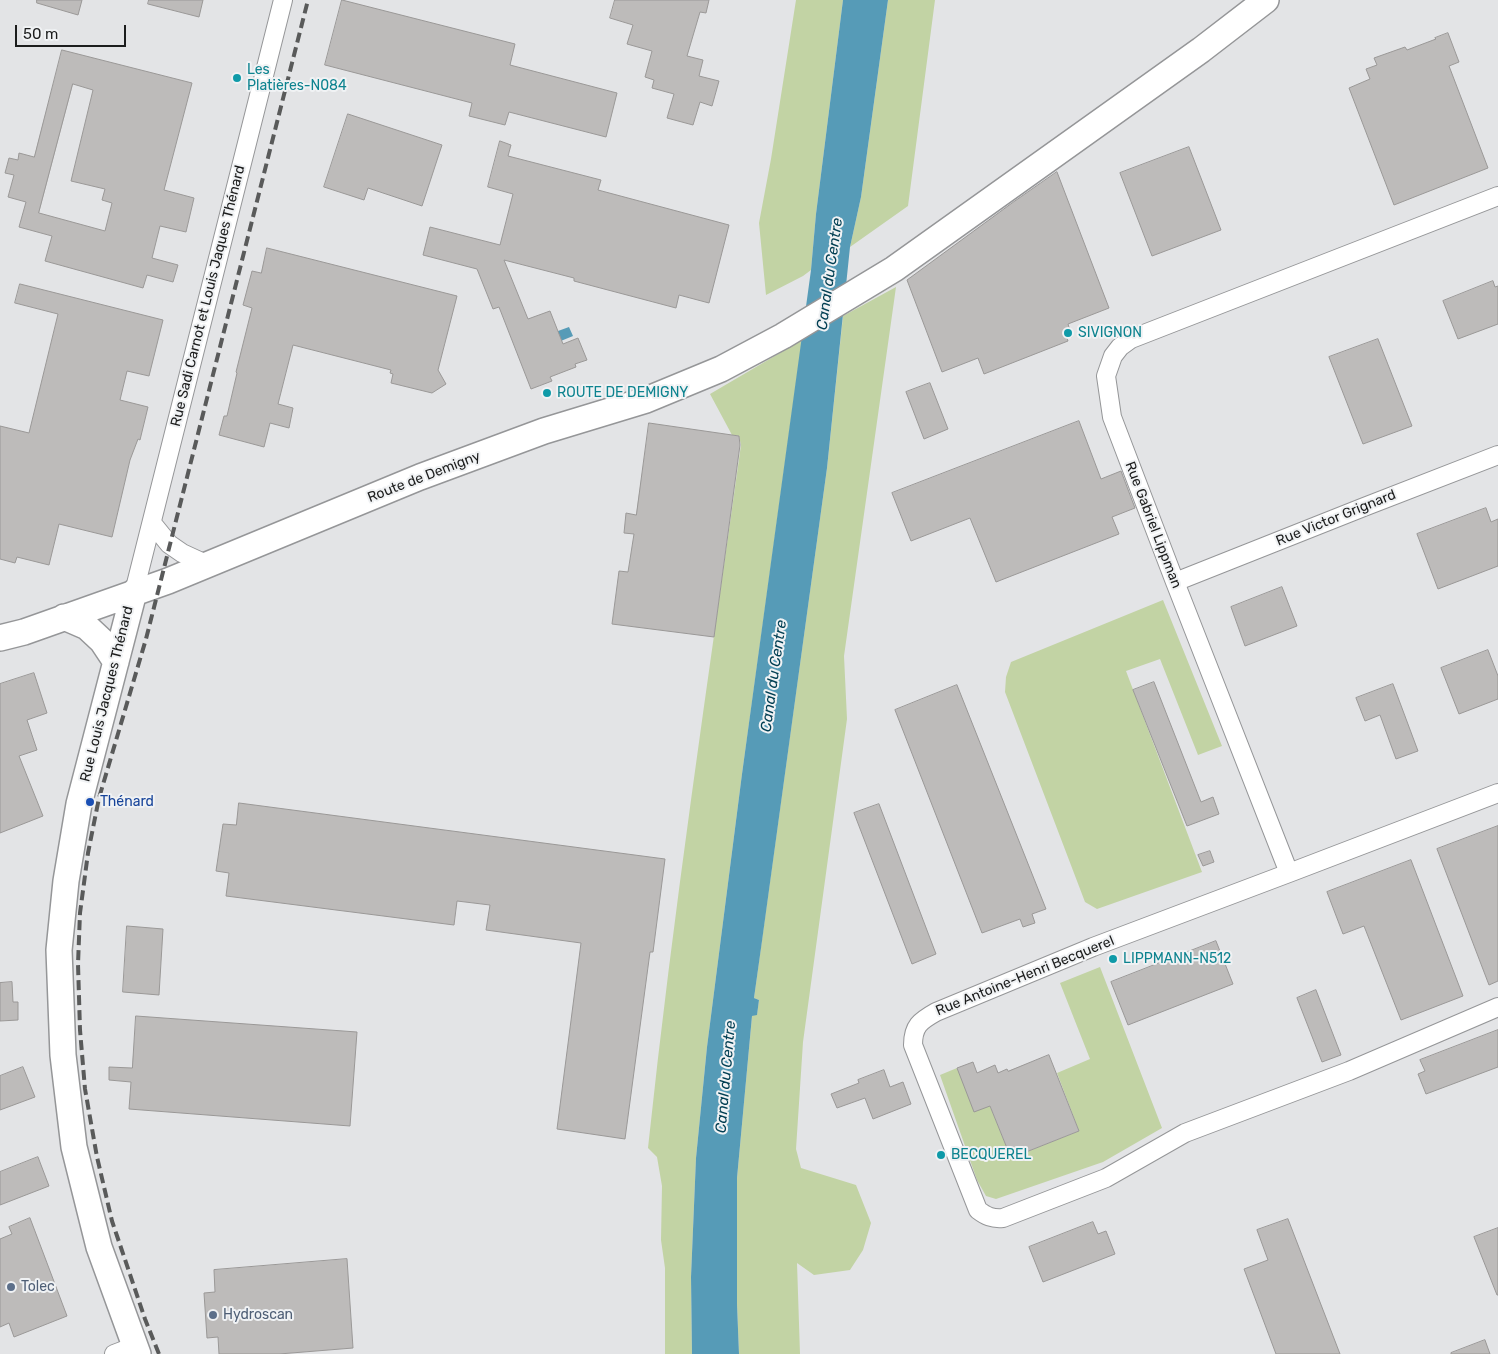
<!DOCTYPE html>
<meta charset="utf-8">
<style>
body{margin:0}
#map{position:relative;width:1498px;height:1354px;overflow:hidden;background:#e3e4e6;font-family:Rubik,sans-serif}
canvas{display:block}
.scale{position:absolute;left:15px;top:25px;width:111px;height:22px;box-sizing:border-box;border:2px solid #1c1d1d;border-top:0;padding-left:6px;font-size:15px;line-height:18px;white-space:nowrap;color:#1c1d1d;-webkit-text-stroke:4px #f0f2f4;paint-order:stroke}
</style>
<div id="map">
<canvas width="1498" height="1354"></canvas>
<div class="scale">50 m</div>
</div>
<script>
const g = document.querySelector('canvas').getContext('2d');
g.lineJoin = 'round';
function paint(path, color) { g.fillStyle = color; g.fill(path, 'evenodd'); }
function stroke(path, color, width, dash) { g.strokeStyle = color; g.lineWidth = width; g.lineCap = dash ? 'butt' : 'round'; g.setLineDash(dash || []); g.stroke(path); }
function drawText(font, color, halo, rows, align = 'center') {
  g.font = font + ' Rubik,sans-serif'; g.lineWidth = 4; g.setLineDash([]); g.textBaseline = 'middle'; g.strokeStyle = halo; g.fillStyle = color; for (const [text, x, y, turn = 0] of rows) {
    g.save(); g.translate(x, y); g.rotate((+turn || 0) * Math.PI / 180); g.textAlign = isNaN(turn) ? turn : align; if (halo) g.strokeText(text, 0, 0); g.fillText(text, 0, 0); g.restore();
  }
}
const green = new Path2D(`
 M796,0H843L816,214L811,270L803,276L766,295L759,223L771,159Z
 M888,0H935L908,206L850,247L861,197Z
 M896,287L844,656L847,719L803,1042L796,1149L801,1168L856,1185L871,1223L863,1250L850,1270L814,1275L797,1263L800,1354H739L737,1304V1178L752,1016L757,1014L759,1000L754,998L827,468L843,316Z
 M802,340L742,774L707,1047L696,1158L691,1277L692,1354H665V1268L661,1240L662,1186L657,1157L648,1148C673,913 708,680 741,445L739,436L732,435L710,394Z
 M1163,600L1222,746L1198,755L1160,659L1126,671L1202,872L1097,909L1085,902L1005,692L1006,677L1011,662Z
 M1100,967L1162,1128L1103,1162L996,1199L986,1196L977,1180L940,1075L957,1068L990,1106L1011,1158L1079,1131L1057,1073L1090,1059L1060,983Z`);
const water = new Path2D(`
 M843,0H888L861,197L850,247L827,468L762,941L754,998L759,1000L757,1015L752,1016L737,1178V1304L739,1354H692L691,1277L696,1158L707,1047L742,774L811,270L816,214Z
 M569,327L573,336L551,345L547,335Z`);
const building = new Path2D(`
 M37,0H82L78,15L37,3Z
 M149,0H203L199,17L148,4Z
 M342,0L515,44L510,65L617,93L606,137L509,112L505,125L469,116L472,103L325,65Z
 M615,0H709L706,13L700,12L687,56L703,60L699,76L719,81L712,106L700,102L693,125L667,118L674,94L652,88L654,80L645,77L652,51L627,44L633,25L610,18Z
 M1448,33L1459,62L1449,66L1488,168L1394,205L1349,88L1370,79L1366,69L1377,65L1374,58L1405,47L1407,50L1436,39L1435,38Z
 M62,50L192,83L164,190L194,198L186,232L160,226L152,258L178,265L173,282L147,275L143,288L45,261L52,236L19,227L26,202L8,197L14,175L5,173L9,158L18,160L19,153L34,157ZM73,84L93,90L71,181L105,189L102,200L112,203L105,231L39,213Z
 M348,114L442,145L422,206L368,188L364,200L324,187Z
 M500,141L511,145L508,156L601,180L598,190L729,225L709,303L679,295L676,308L574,281V278L504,260L528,319L550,311L563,344L578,338L587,360L575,364L576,367L550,377L552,381L531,389L499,307L493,309L477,269L423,255L430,227L500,245L513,194L488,187Z
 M1189,147L1221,230L1152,256L1120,173Z
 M1057,172L1109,308L1068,324L1072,337L1067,338L1068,341L984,374L978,358L942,372L907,280L1012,203Z
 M267,248L457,296L438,370L446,384L432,393L391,383L393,374L390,373L391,370L293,345L278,404L293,408L289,428L270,423L264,447L219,435L224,416H227L237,373L236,372L252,308L243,305L252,271L261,273Z
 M1493,281L1495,287L1498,286V324L1458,339L1443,301Z
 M20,284L163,320L149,376L127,371L120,400L148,407L140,440L138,439L130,460L112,537L59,524L49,565L17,557L15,563L0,559V426L29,433L58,314L15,303Z
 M1378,339L1412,426L1363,444L1329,357Z
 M930,383L948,429L924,439L906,392Z
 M1079,421L1101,479L1121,471L1135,508L1112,517L1119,534L996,582L970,518L911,541L892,493Z
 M649,423L739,436L740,445L714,637L612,624L619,571L628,572L634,534L624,533L626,513L636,515Z
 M1486,508L1491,522L1498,519V566L1438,589L1417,534Z
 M1282,587L1297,626L1245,646L1231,607Z
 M1488,650L1498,676V699L1459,714L1441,668Z
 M34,673L47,713L27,720L37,750L19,756L43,816L0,833V684Z
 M1154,682L1201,802L1213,797L1219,814L1187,826L1133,690Z
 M1393,684L1418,751L1396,759L1380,715L1365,721L1356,698Z
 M957,685L1046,909L1032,914L1035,923L1023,927L1020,919L982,933L895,710Z
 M239,803L665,859L653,952H650L625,1139L557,1129L581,943L486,930L490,905L457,901L454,925L226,896L229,873L216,871L223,824L236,825Z
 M879,804L936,954L912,964L854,813Z
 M1498,826V981L1489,985L1437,849Z
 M1210,851L1214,862L1203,866L1198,855Z
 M1411,860L1463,996L1401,1020L1364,926L1343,934L1327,892Z
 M127,926L163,929L159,995L123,992Z
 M1216,941L1233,984L1128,1025L1111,982Z
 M12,982L13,1002H18V1020L0,1021V983Z
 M1316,990L1341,1055L1322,1062L1297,998Z
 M136,1016L357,1032L350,1126L129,1109L131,1082L109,1080V1067L132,1068Z
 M1498,1030V1067L1426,1094L1418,1074L1425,1071L1420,1060Z
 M1049,1055L1079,1131L1011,1158L990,1106L974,1112L957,1068L973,1062L977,1073L995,1065L998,1073L1007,1069L1008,1071Z
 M23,1067L35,1097L0,1110V1076Z
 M884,1070L890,1087L903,1082L911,1104L873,1119L865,1098L837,1108L831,1094L859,1083L858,1080Z
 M38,1157L49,1186L0,1205V1172Z
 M30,1218L67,1316L14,1337L9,1323L0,1327V1239L12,1234L9,1227Z
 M1288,1219L1340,1354H1276L1244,1269L1268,1260L1257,1230Z
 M1093,1222L1098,1234L1106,1231L1115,1254L1043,1282L1029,1247Z
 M1498,1228V1295H1497L1474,1237Z
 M347,1259L353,1348L279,1354H219L218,1337L207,1338L204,1293L215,1292L214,1270Z
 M1485,1340L1490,1354H1451V1353Z`);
const minor = new Path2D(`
 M1498,196L1131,339L1120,347L1113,356L1106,376L1112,417L1175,582L1289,873L1498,793
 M152,523L169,544L182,553L208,565
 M1175,582L1364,507L1498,455
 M134,592L283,0
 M1289,873L1093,947L936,1012C920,1021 913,1026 913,1045L978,1210C986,1216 992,1219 1003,1218L1106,1178L1185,1133L1349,1071L1498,1007
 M114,1354L135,1346`);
const secondary = new Path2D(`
 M134,592L79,804L66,881L59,950L63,1055L74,1147L99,1247L138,1354
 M64,617L87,627L102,641L116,662
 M0,638L24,632L168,581L420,477L544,431L646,400L721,369L783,336L894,269L1201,50L1266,0`);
const rail = new Path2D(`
 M159,1354L145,1319L112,1221L97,1157L85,1089L80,1030L78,964L80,913L88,853L99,798L146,639L308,0`);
const markers = [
 [237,78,5,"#0f9aa8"],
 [1068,333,5,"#0f9aa8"],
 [547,393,5,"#0f9aa8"],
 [90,802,5,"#1a4fb4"],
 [1113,959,5,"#0f9aa8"],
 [941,1155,5,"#0f9aa8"],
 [11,1287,5,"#5c6f8a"],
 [213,1315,5,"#5c6f8a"]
];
const cultureNames = [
 ["Les",247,70],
 ["Platières-N084",247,86],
 ["SIVIGNON",1078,333],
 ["ROUTE DE DEMIGNY",557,393],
 ["LIPPMANN-N512",1123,959],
 ["BECQUEREL",951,1155]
];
const streetNames = [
 ["Rue Sadi Carnot et Louis Jaques Thénard",208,296,-76],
 ["Route de Demigny",424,477,-21],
 ["Rue Victor Grignard",1336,518,-22],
 ["Rue Gabriel Lippman",1153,525,69],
 ["Rue Louis Jacques Thénard",107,694,-76],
 ["Rue Antoine-Henri Becquerel",1025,976,-22]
];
const transitNames = [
 ["Thénard",100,802]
];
const serviceNames = [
 ["Tolec",21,1287],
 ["Hydroscan",223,1315]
];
const waterNames = [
 ["Canal du Centre",830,274,-82],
 ["Canal du Centre",774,676,-82],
 ["Canal du Centre",726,1077,-85]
];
paint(green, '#c2d3a4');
paint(water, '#569bb7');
paint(building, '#bdbbba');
stroke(building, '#9a9897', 1);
stroke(minor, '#959698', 20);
stroke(secondary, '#959698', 28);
stroke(minor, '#fff', 18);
stroke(secondary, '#fff', 25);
stroke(rail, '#595a5a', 4, [10, 5]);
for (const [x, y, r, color] of markers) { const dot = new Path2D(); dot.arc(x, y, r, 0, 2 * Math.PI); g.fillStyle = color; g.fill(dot); stroke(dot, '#f0f2f4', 2); }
drawText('14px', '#0d838f', '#f0f2f4', cultureNames, 'left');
drawText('14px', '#1c1d1d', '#f0f2f4', streetNames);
drawText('14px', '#164399', '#f0f2f4', transitNames, 'left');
drawText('14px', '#4e5e75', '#f0f2f4', serviceNames, 'left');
drawText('italic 15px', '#003e52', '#f0f2f4', waterNames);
</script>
